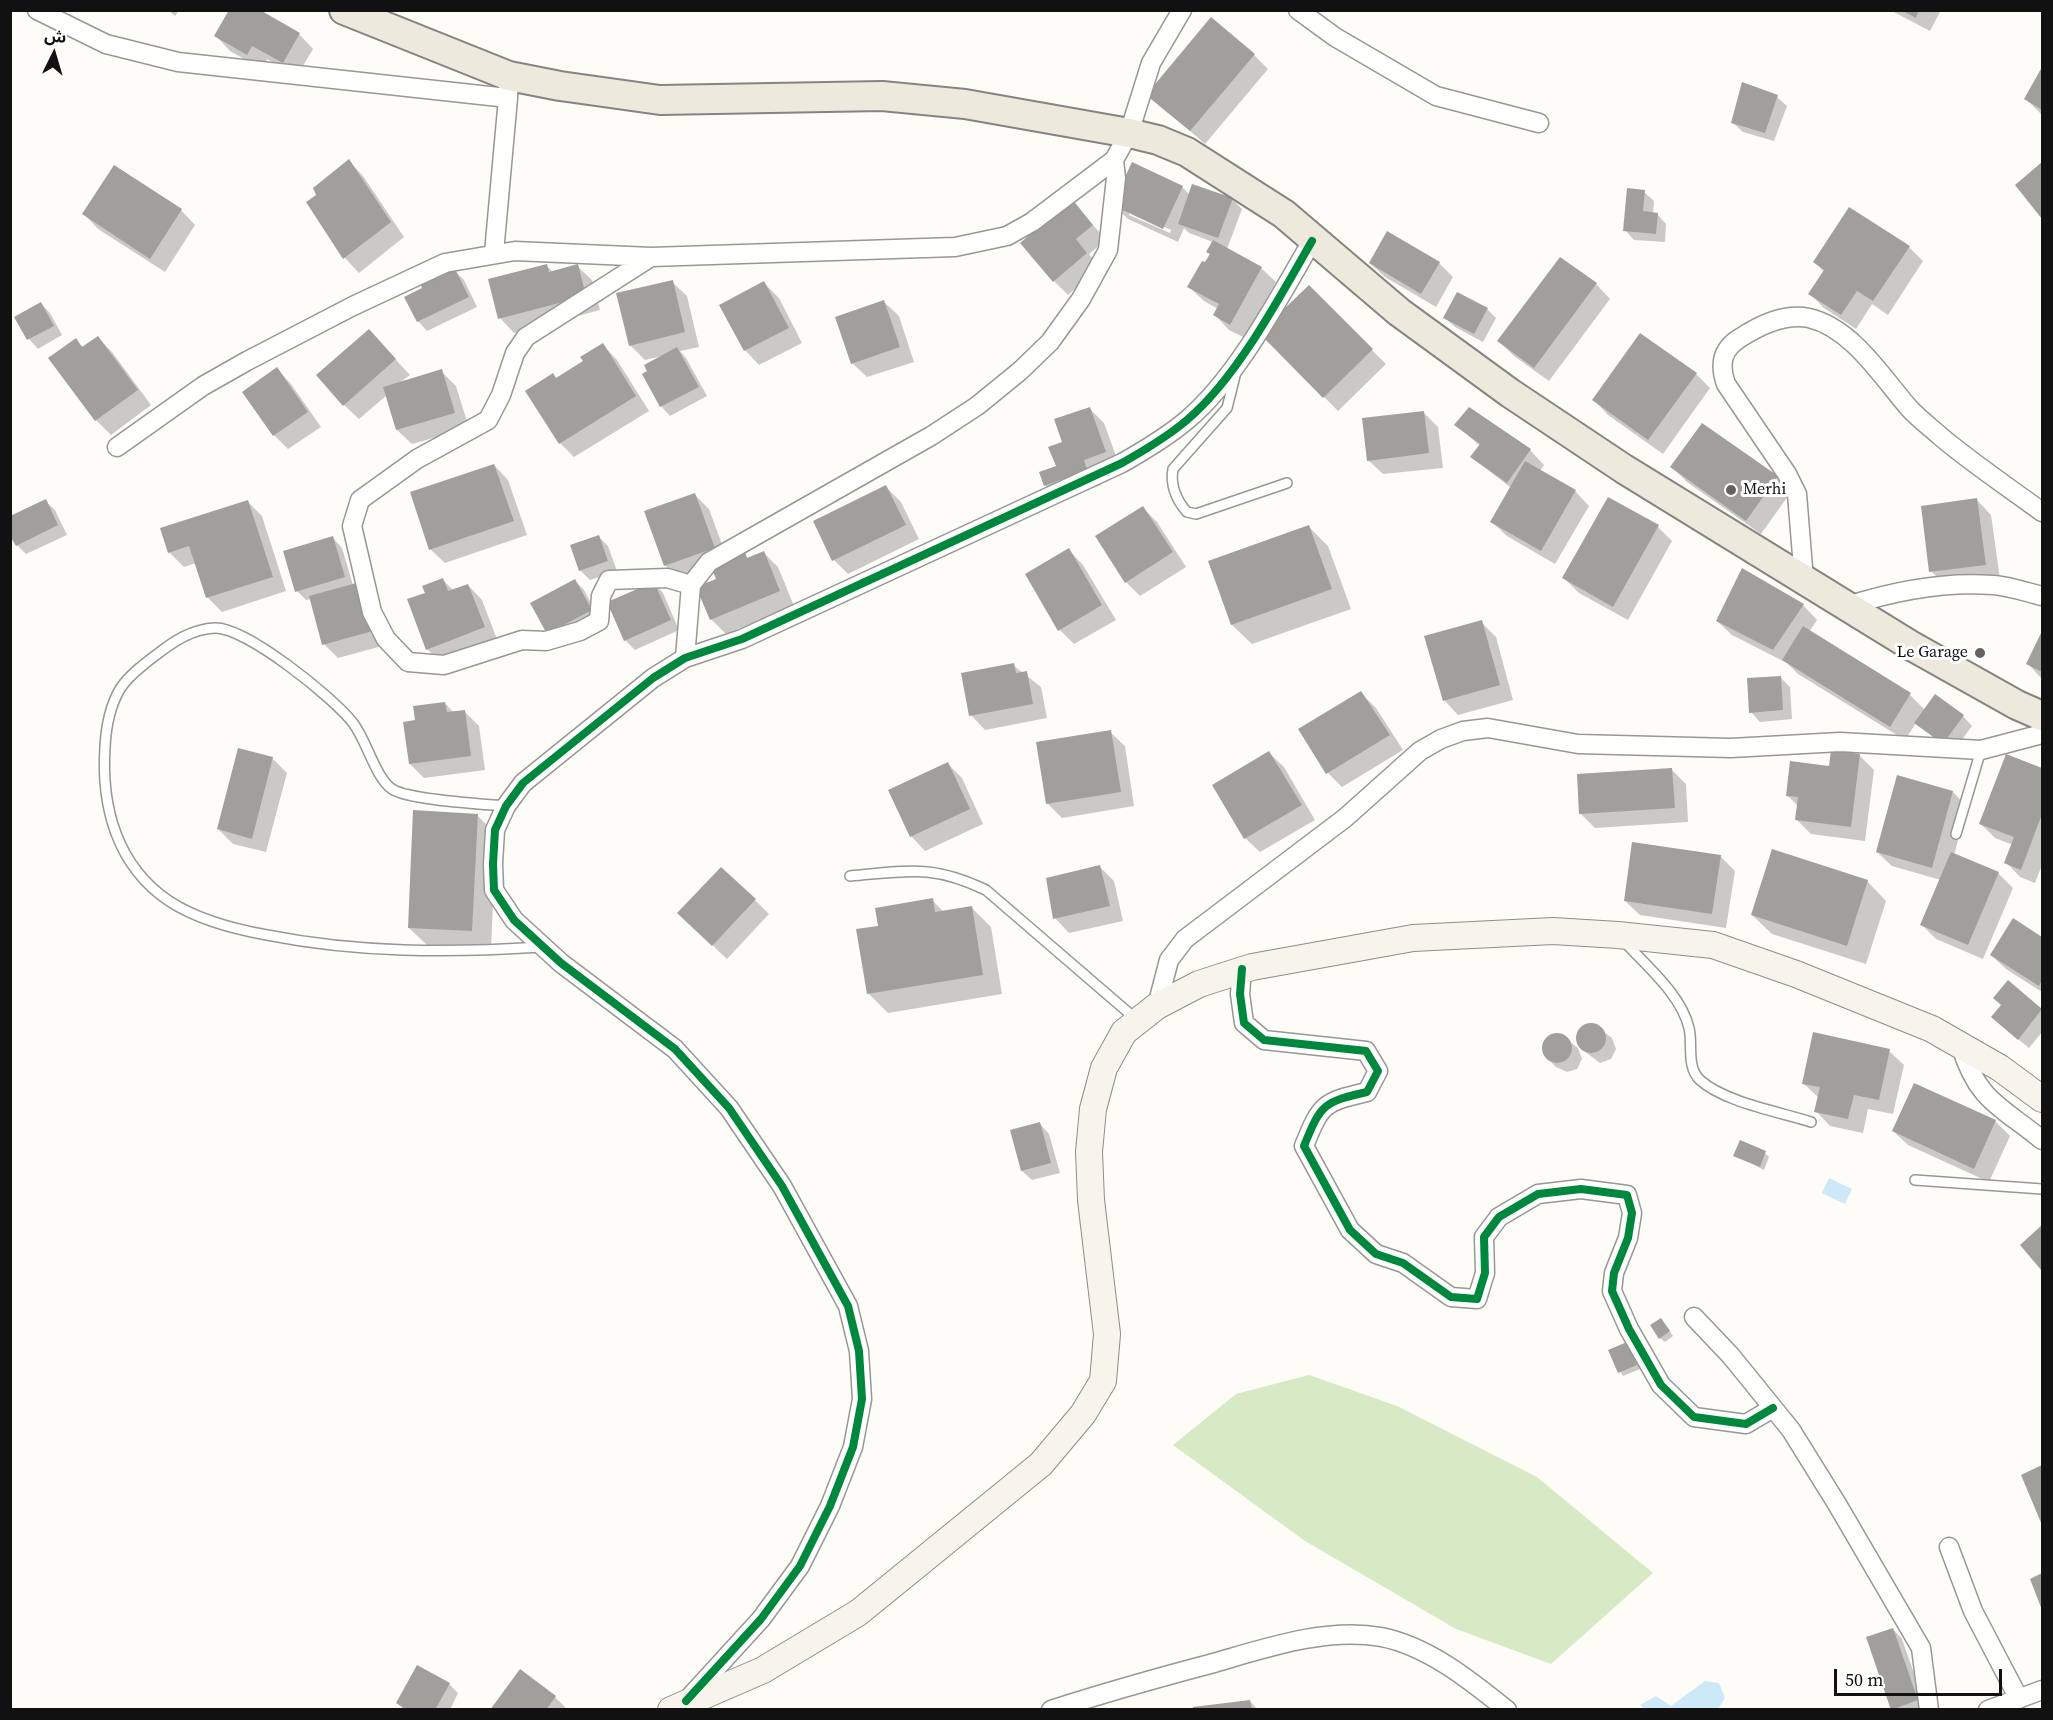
<!DOCTYPE html>
<meta charset="utf-8">
<style>
body{margin:0}
#map{position:relative;width:2053px;height:1720px;overflow:hidden;background:#fdfcf7;font-family:"Source Serif 4","Noto Sans Arabic",serif}
canvas{display:block}
.frame{position:absolute;inset:0;border:12px solid #111;pointer-events:none}
.north{position:absolute;left:24px;top:24px;width:60px;height:60px;-webkit-text-stroke:4px #fff;paint-order:stroke;rotate:5deg;font-size:16px;font-weight:700;line-height:24px;text-align:center;color:#111}
.north::after{content:'';display:block;margin:auto;width:21px;height:27px;background:#111;clip-path:polygon(50% 0,100% 100%,50% 72%,0 100%)}
.scale{position:absolute;left:1834px;top:1669px;width:168px;height:27px;box-sizing:border-box;border:3px solid #111;border-top:0;padding-left:8px;font-size:18px;line-height:21px;white-space:nowrap;color:#111;-webkit-text-stroke:4px #fff;paint-order:stroke}
</style>
<div id="map">
<canvas width="2053" height="1720"></canvas>
<div class="frame"></div>
<div class="north">ش</div>
<div class="scale">50 m</div>
</div>
<script>
const g = document.querySelector('canvas').getContext('2d');
g.lineJoin = 'round';
function paint(path, color) { g.fillStyle = color; g.fill(path, 'evenodd'); }
function stroke(path, color, width, dash) { g.strokeStyle = color; g.lineWidth = width; g.lineCap = dash ? 'butt' : 'round'; g.setLineDash(dash || []); g.stroke(path); }
function drawText(font, color, halo, rows, align = 'center') {
  g.font = font + ' "Source Serif 4",serif'; g.lineWidth = 6; g.setLineDash([]); g.textBaseline = 'middle'; g.strokeStyle = halo; g.fillStyle = color; for (const [text, x, y, turn = 0] of rows) {
    g.save(); g.translate(x, y); g.rotate((+turn || 0) * Math.PI / 180); g.textAlign = isNaN(turn) ? turn : align; if (halo) g.strokeText(text, 0, 0); g.fillText(text, 0, 0); g.restore();
  }
}
const forest = new Path2D(`
 M1309,1375L1397,1406L1537,1477L1653,1573L1551,1664L1456,1629L1305,1541L1173,1445L1236,1394Z`);
const water = new Path2D(`
 M1829,1178L1852,1189L1845,1204L1822,1193Z
 M1705,1681L1719,1683L1725,1698L1718,1709H1645L1640,1705L1656,1696L1671,1706Z`);
const shadow = new Path2D(`
 M168,10H179L175,16Z
 M1890,10H1941L1930,31Z
 M299,34L313,49L297,76L267,59L262,69L230,51L216,36Z
 M1254,55L1268,69L1205,144L1148,94Z
 M2042,70L2041,107L2042,115L2026,99Z
 M1777,97L1787,106L1774,141L1743,132L1733,123Z
 M349,161L363,176L404,237L359,273L345,258L308,203L318,196Z
 M2042,164V217L2017,185Z
 M1182,187L1190,195L1232,199L1242,209L1227,249L1261,268L1276,282L1245,338L1229,330L1215,315L1218,309L1204,301L1189,287L1206,265L1213,242L1189,233L1184,228L1178,242L1128,219L1114,205ZM1129,211L1171,230L1170,233L1129,215Z
 M1644,192L1654,201L1653,214H1657L1666,224L1665,242L1634,240L1625,230Z
 M1072,201L1106,240L1089,254L1100,268L1068,295L1054,281Z
 M181,210L195,225L165,272L98,229L84,214Z
 M1909,247L1923,261L1888,315L1872,304L1856,329L1824,308L1810,294L1824,272L1815,262Z
 M1370,263H1439L1453,277L1436,307L1385,277Z
 M546,265L553,272L577,266L592,280L600,310L514,333L500,318Z
 M455,271L464,280L477,307L427,331L418,321L424,289L434,273L439,278Z
 M672,282L687,296L699,347L680,351L686,358L707,396L670,416L661,406L649,372L662,356L645,360L630,345Z
 M764,283L779,298L802,343L759,365L745,350Z
 M1596,284L1610,299L1549,381L1514,356L1499,341Z
 M1309,287L1386,364L1338,411L1261,333Z
 M884,302L899,316L914,362L867,377L852,363Z
 M41,304L50,313L62,335L38,349L29,339L17,317Z
 M1487,309L1496,318L1483,342L1455,327L1445,318Z
 M369,331L410,375L399,383L441,371L456,386L469,428L412,444L397,430L387,395L359,419L344,405Z
 M98,338L112,352L151,405L111,435L96,420L50,358L75,340L84,348Z
 M603,345L617,360L649,411L574,457L560,443L557,379L585,362Z
 M277,369L291,384L321,427L288,449L274,435Z
 M1696,374L1710,388L1663,454L1608,415L1594,400Z
 M1089,408L1104,423L1120,467L1097,475L1101,485L1060,500L1045,485L1058,467L1064,443Z
 M1424,413L1438,427L1443,468L1383,474L1368,460Z
 M1456,425L1530,450L1544,465L1540,471L1575,491L1589,506L1555,564L1507,536L1492,522L1511,488L1472,457L1480,446Z
 M494,465L508,480L527,535L445,563L430,549Z
 M1672,467L1777,478L1791,492L1761,534L1687,482Z
 M886,487L901,502L919,539L848,574L834,560Z
 M695,495L709,509L728,561L744,554L749,559L764,553L778,567L794,606L726,634L711,619L718,580L713,568L680,580L665,565Z
 M1977,500L1991,515L2000,579L1945,586L1931,571Z
 M45,501L55,510L67,535L26,554L17,545Z
 M248,502L262,516L286,591L222,612L207,597L196,563L184,567L169,552Z
 M1143,508L1157,522L1186,567L1140,596L1126,582Z
 M1309,527L1328,546L1351,609L1252,644L1232,625L1210,562Z
 M1658,527L1672,541L1628,620L1579,593L1564,578Z
 M599,537L608,546L617,571L590,580L580,570Z
 M333,538L342,548L353,585L386,645L338,658L324,644L311,599L306,600L297,591Z
 M1069,550L1083,565L1116,620L1074,644L1060,630Z
 M443,580L454,591L468,585L482,600L498,642L442,663L427,649V594Z
 M575,581L584,590L600,620L557,643L532,604Z
 M654,583L663,593L679,630L635,650L625,640Z
 M1803,605L1817,620L1809,632L1910,695L1925,710L1963,716L1972,726L1953,752L1916,723L1905,740L1798,674L1787,663L1732,635L1717,621Z
 M1481,622L1496,637L1513,700L1458,715L1444,700Z
 M2042,634V679L2028,664Z
 M1013,665L1041,687L1047,718L985,730L971,715Z
 M1780,677L1790,687L1792,719L1760,722L1751,712Z
 M1361,693L1376,708L1403,750L1342,787L1328,773Z
 M445,703L454,713L464,711L479,726L485,770L424,778L410,764L417,721Z
 M1110,732L1125,746L1134,806L1062,818L1047,803Z
 M1269,753L1284,767L1315,820L1260,852L1245,838Z
 M1859,755L1874,770L1865,841L1811,834L1796,819L1798,806L1788,796L1831,768Z
 M2007,755L2042,769V865L2035,883L2020,877L2006,862L2013,845L1995,838L1980,823Z
 M272,758L287,773L266,852L233,844L218,829Z
 M948,764L962,778L983,824L925,851L911,836Z
 M1672,770L1686,784L1688,822L1595,828L1581,814Z
 M1953,792L1967,807L1954,855L1998,873L2013,888L1983,959L1936,939L1922,925L1941,880L1892,866L1877,852Z
 M477,815L496,835L491,950L429,947L409,928Z
 M1720,856L1735,871L1726,928L1640,915L1625,901Z
 M1099,866L1114,881L1123,921L1069,933L1055,918Z
 M1867,881L1886,901L1866,964L1772,934L1752,915Z
 M755,900L769,914L727,959L694,928Z
 M932,900L944,912L971,907L991,927L1002,994L888,1013L869,994L879,927Z
 M2013,920L2042,939V992L2006,969L1991,955Z
 M2008,982L2042,1011V1032L2029,1048L2002,1026V1005Z
 M1592,1023L1612,1038L1616,1049L1611,1059L1600,1063L1580,1048L1576,1037L1581,1027Z
 M1558,1033L1578,1048L1582,1059L1577,1069L1567,1072L1556,1067L1546,1057L1542,1047L1548,1037Z
 M1889,1051L1904,1065L1893,1114L1868,1109L1863,1133L1830,1126L1816,1111L1819,1098L1803,1083Z
 M1995,1121L2010,1136L1989,1182L1908,1145L1893,1131Z
 M1040,1124L1049,1134L1060,1173L1032,1180L1022,1171Z
 M1765,1153L1769,1157L1764,1170L1735,1155Z
 M2042,1227V1269L2022,1245Z
 M1665,1324L1673,1336L1665,1342L1660,1338Z
 M1631,1348L1640,1369L1623,1376L1610,1351Z
 M2042,1467V1521L2023,1475Z
 M1893,1629L1902,1639L1927,1710L1893,1709Z
 M449,1684L458,1693L450,1710H404L398,1703Z
 M555,1697L568,1710H492Z
 M1250,1701L1258,1710H1194Z`);
const building = new Path2D(`
 M229,10H260L300,33L283,63L252,46L247,55L214,36Z
 M1901,10H1919L1916,18Z
 M1211,17L1255,54L1190,131L1146,95Z
 M2042,67V110L2024,99Z
 M1742,82L1778,95L1765,133L1731,123Z
 M349,159L391,222L343,259L306,202L316,195L313,188Z
 M1132,162L1183,186L1163,229L1112,205Z
 M2042,162V219L2015,185Z
 M114,165L182,209L150,259L82,214Z
 M1192,184L1233,198L1218,238L1178,224Z
 M1627,188L1645,190L1643,211L1658,213L1656,234L1623,231Z
 M1072,199L1093,225L1076,239L1087,253L1053,282L1020,243Z
 M1849,207L1910,246L1873,301L1857,291L1841,315L1808,294L1824,270L1813,262Z
 M1387,231L1440,262L1421,294L1369,263Z
 M1213,240L1262,267L1230,325L1213,315L1219,304L1187,287L1202,261L1205,262L1210,254L1206,252Z
 M1560,257L1597,283L1534,368L1497,341Z
 M547,264L549,272L578,264L586,296L498,319L488,279Z
 M455,269L469,297L417,322L404,297L422,288L418,279L434,271L437,278Z
 M673,280L685,332L629,346L616,293Z
 M764,281L789,328L744,351L719,305Z
 M1309,285L1373,349L1323,398L1259,333Z
 M1457,292L1488,308L1474,334L1443,318Z
 M884,300L900,347L851,364L835,317Z
 M41,302L54,326L27,340L14,317Z
 M369,329L396,359L343,406L316,375Z
 M1640,333L1697,373L1648,440L1592,400Z
 M98,336L138,390L95,421L48,358L76,338L82,347Z
 M603,343L636,396L559,444L525,391L553,373L556,378L583,361L580,357Z
 M677,347L699,387L660,407L642,374L647,371L644,365Z
 M277,367L308,412L273,436L242,392Z
 M442,369L455,413L396,430L383,387Z
 M1090,407L1106,452L1084,460L1087,470L1044,486L1039,472L1056,466L1048,447L1062,442L1054,419Z
 M1469,407L1531,449L1507,483L1470,457L1480,444L1454,425Z
 M1424,411L1429,453L1367,461L1362,418Z
 M1702,423L1778,476L1746,521L1670,467Z
 M1525,461L1576,490L1541,551L1490,522Z
 M494,464L514,521L429,550L410,492Z
 M886,485L906,525L832,561L813,521Z
 M695,493L715,548L664,566L644,511Z
 M1608,497L1659,525L1613,607L1562,578Z
 M1977,498L1986,565L1929,572L1921,506Z
 M46,499L58,525L16,546L10,536V516Z
 M248,500L273,577L206,598L189,546L168,553L160,528Z
 M1143,506L1173,552L1125,583L1095,536Z
 M1309,525L1332,589L1231,625L1208,561Z
 M599,535L608,561L579,571L570,545Z
 M333,536L345,577L295,592L283,551Z
 M1069,548L1102,605L1058,631L1025,574Z
 M764,551L780,591L710,620L696,587L716,579L711,566L745,552L747,558Z
 M1742,568L1804,604L1773,650L1716,621Z
 M443,578L448,591L468,584L485,627L426,650L407,599L425,593L422,586Z
 M575,579L592,610L547,634L530,603Z
 M360,582L373,631L322,645L309,596Z
 M654,582L671,620L624,641L607,602Z
 M1482,620L1500,685L1443,701L1424,636Z
 M1803,626L1911,693L1890,727L1782,660Z
 M2042,631V672L2026,664Z
 M1014,663L1016,673L1027,671L1033,704L969,716L961,673Z
 M1781,676L1783,710L1749,713L1747,678Z
 M1361,691L1390,735L1326,774L1298,729Z
 M1935,694L1964,715L1943,744L1914,723Z
 M445,702L447,712L465,710L471,756L409,764L403,722L415,720L413,706Z
 M1111,730L1121,792L1046,804L1036,742Z
 M238,748L273,757L252,839L217,829Z
 M1831,750L1860,754L1851,827L1795,820L1798,797L1786,796L1790,761L1829,766Z
 M1269,751L1302,805L1244,839L1212,785Z
 M2006,754L2042,768V814L2021,870L2004,863L2014,837L1979,824Z
 M948,762L970,809L910,837L888,790Z
 M1672,768L1675,808L1579,814L1577,774Z
 M1897,775L1953,791L1932,868L1876,852Z
 M413,810L478,814L472,931L408,928Z
 M1632,842L1721,855L1712,914L1624,901Z
 M1772,849L1868,880L1847,946L1751,915Z
 M1951,852L1999,872L1968,945L1920,925Z
 M1100,865L1110,906L1053,919L1046,878Z
 M721,867L756,899L712,946L677,913Z
 M933,898L935,912L972,906L983,975L867,994L856,929L878,926L875,908Z
 M2013,918L2042,937V980L2039,986L1990,955Z
 M2008,980L2042,1009L2018,1040L1991,1017L2001,1005L1993,998Z
 M1576 1038a15 15 0 1 1 30 0a15 15 0 1 1-30 0Z
 M1813,1032L1890,1049L1879,1100L1854,1095L1848,1119L1814,1112L1820,1087L1802,1084Z
 M1542 1048a15 15 0 1 1 30 0a15 15 0 1 1-30 0Z
 M1914,1083L1996,1120L1974,1169L1892,1131Z
 M1040,1122L1051,1163L1021,1171L1010,1130Z
 M1740,1140L1766,1151L1760,1167L1733,1156Z
 M2042,1225V1271L2020,1245Z
 M1661,1318L1670,1331L1659,1339L1650,1325Z
 M1627,1342L1637,1365L1618,1373L1608,1350Z
 M2042,1465V1525L2021,1475Z
 M2042,1573V1610L2030,1579Z
 M1893,1628L1918,1700L1891,1710L1866,1637Z
 M417,1665L450,1683L435,1710H407L396,1703Z
 M520,1669L556,1696L546,1710H490Z
 M1250,1700L1252,1710H1193V1707Z`);
const service = new Path2D(`
 M1235,376L1227,408L1173,469C1170,484 1176,500 1187,512L1196,514L1287,483
 M506,806C483,804 408,800 392,789C375,777 367,741 353,723C334,698 246,627 215,628C192,629 174,641 156,655C144,664 128,676 120,689C110,706 106,727 105,747C101,807 117,866 169,901C198,920 233,929 267,935C358,953 449,953 541,947
 M1956,834L1981,750
 M850,876C908,871 932,864 986,890L1137,1020
 M1624,941C1646,966 1681,994 1689,1028C1693,1044 1686,1067 1700,1080C1724,1102 1780,1112 1811,1122
 M1915,1180L2042,1189`);
const minor = new Path2D(`
 M37,10L106,44L178,62L508,98L509,76
 M1298,10L1335,37L1436,96L1539,123
 M494,253L508,98
 M651,257L526,337L515,353L501,395L488,420L417,459L360,500L352,526L372,612L386,639L408,662L444,665L522,640L546,641L580,631L599,621L601,596L609,580L667,578L691,585
 M117,447L203,386L247,361L353,306L445,263L515,251L651,257L955,247L1007,236L1032,222L1114,160
 M1804,580L1797,494L1787,474L1726,384C1719,364 1722,349 1740,338C1760,325 1784,313 1809,318C1852,328 1882,377 1909,408C1918,418 1930,427 1940,436C1972,463 2008,487 2042,512
 M1847,606C1894,591 1943,581 1993,585C2009,586 2026,592 2042,596
 M685,658L691,585L709,562L931,436L977,406L1020,371L1050,342L1081,299L1108,250L1116,178L1114,160L1129,133L1151,63L1182,10
 M1242,969L1240,994L1244,1023L1264,1040L1366,1051L1378,1071L1367,1092C1323,1102 1321,1104 1304,1146L1350,1230L1376,1254L1403,1263L1451,1297L1477,1299L1485,1273L1484,1237L1499,1217L1538,1194L1581,1189L1627,1195L1632,1213L1628,1238L1614,1273L1612,1291L1629,1329L1661,1385L1694,1417L1746,1424L1773,1408
 M1157,1006L1169,960L1185,939L1345,818L1420,751L1441,739L1463,731L1488,728L1578,744L1731,748L1840,742L1981,750L2042,734
 M1961,1046C1977,1101 2002,1107 2042,1140
 M1694,1317L1731,1356L1791,1430L1837,1504L1921,1648L1929,1710
 M1949,1547L1973,1611L2019,1699
 M687,1700L761,1619L800,1566L830,1506L853,1447L862,1399L859,1351L848,1306L782,1186L729,1108L675,1049L561,963L514,920L494,890L493,864L495,830L506,806L523,783L653,678L685,658L742,639L1122,463C1145,450 1167,437 1187,420C1237,378 1279,298 1312,241
 M1051,1710C1104,1693 1157,1678 1210,1664C1263,1649 1325,1627 1381,1637C1428,1646 1471,1681 1507,1710
 M1988,1710L2042,1690`);
const secondary = new Path2D(`
 M671,1710L763,1670L858,1613L1041,1464L1083,1414L1103,1381L1107,1334L1091,1200L1089,1152L1093,1109L1104,1068L1124,1032L1157,1006L1199,984L1252,967L1413,938L1553,931L1618,935L1713,945L1796,974L1932,1029L2000,1068L2042,1099`);
const primary = new Path2D(`
 M344,10L509,76L560,86L660,100L882,96L965,104L1129,133L1158,140L1187,152L1284,214L1399,312L1510,393L1624,469L1910,645L2017,705L2042,716`);
const cycleway = new Path2D(`
 M1242,969L1240,994L1244,1023L1264,1040L1366,1051L1378,1071L1367,1092C1323,1102 1321,1104 1304,1146L1350,1230L1376,1254L1403,1263L1451,1297L1477,1299L1485,1273L1484,1237L1499,1217L1538,1194L1581,1189L1627,1195L1632,1213L1628,1238L1614,1273L1612,1291L1629,1329L1661,1385L1694,1417L1746,1424L1773,1408
 M686,1701L761,1619L800,1566L830,1506L853,1447L862,1399L859,1351L848,1306L782,1186L729,1108L675,1049L561,963L514,920L494,890L493,864L495,830L506,806L523,783L653,678L685,658L742,639L1122,463C1145,450 1167,437 1187,420C1237,378 1279,298 1312,241`);
const markers = [
 [1731,490,6,"#646362"],
 [1980,653,6,"#646362"]
];
const poiNames = [
 ["Merhi",1743,490],
 ["Le Garage",1968,653,"right"]
];
paint(forest, '#d8eac5');
paint(water, '#cde8f7');
paint(shadow, '#0003');
paint(building, '#a19f9c');
stroke(service, '#979795', 12);
stroke(minor, '#979795', 21);
stroke(secondary, '#8e8d8b', 28);
stroke(primary, '#858482', 32);
stroke(service, '#fffffe', 9);
stroke(minor, '#fffffe', 18);
stroke(secondary, '#f6f4eb', 26);
stroke(primary, '#ede9dc', 28);
stroke(cycleway, '#00873e', 8);
for (const [x, y, r, color] of markers) { const dot = new Path2D(); dot.arc(x, y, r, 0, 2 * Math.PI); g.fillStyle = color; g.fill(dot); stroke(dot, '#fff', 2); }
drawText('16px', '#111', '#fff', poiNames, 'left');
</script>
